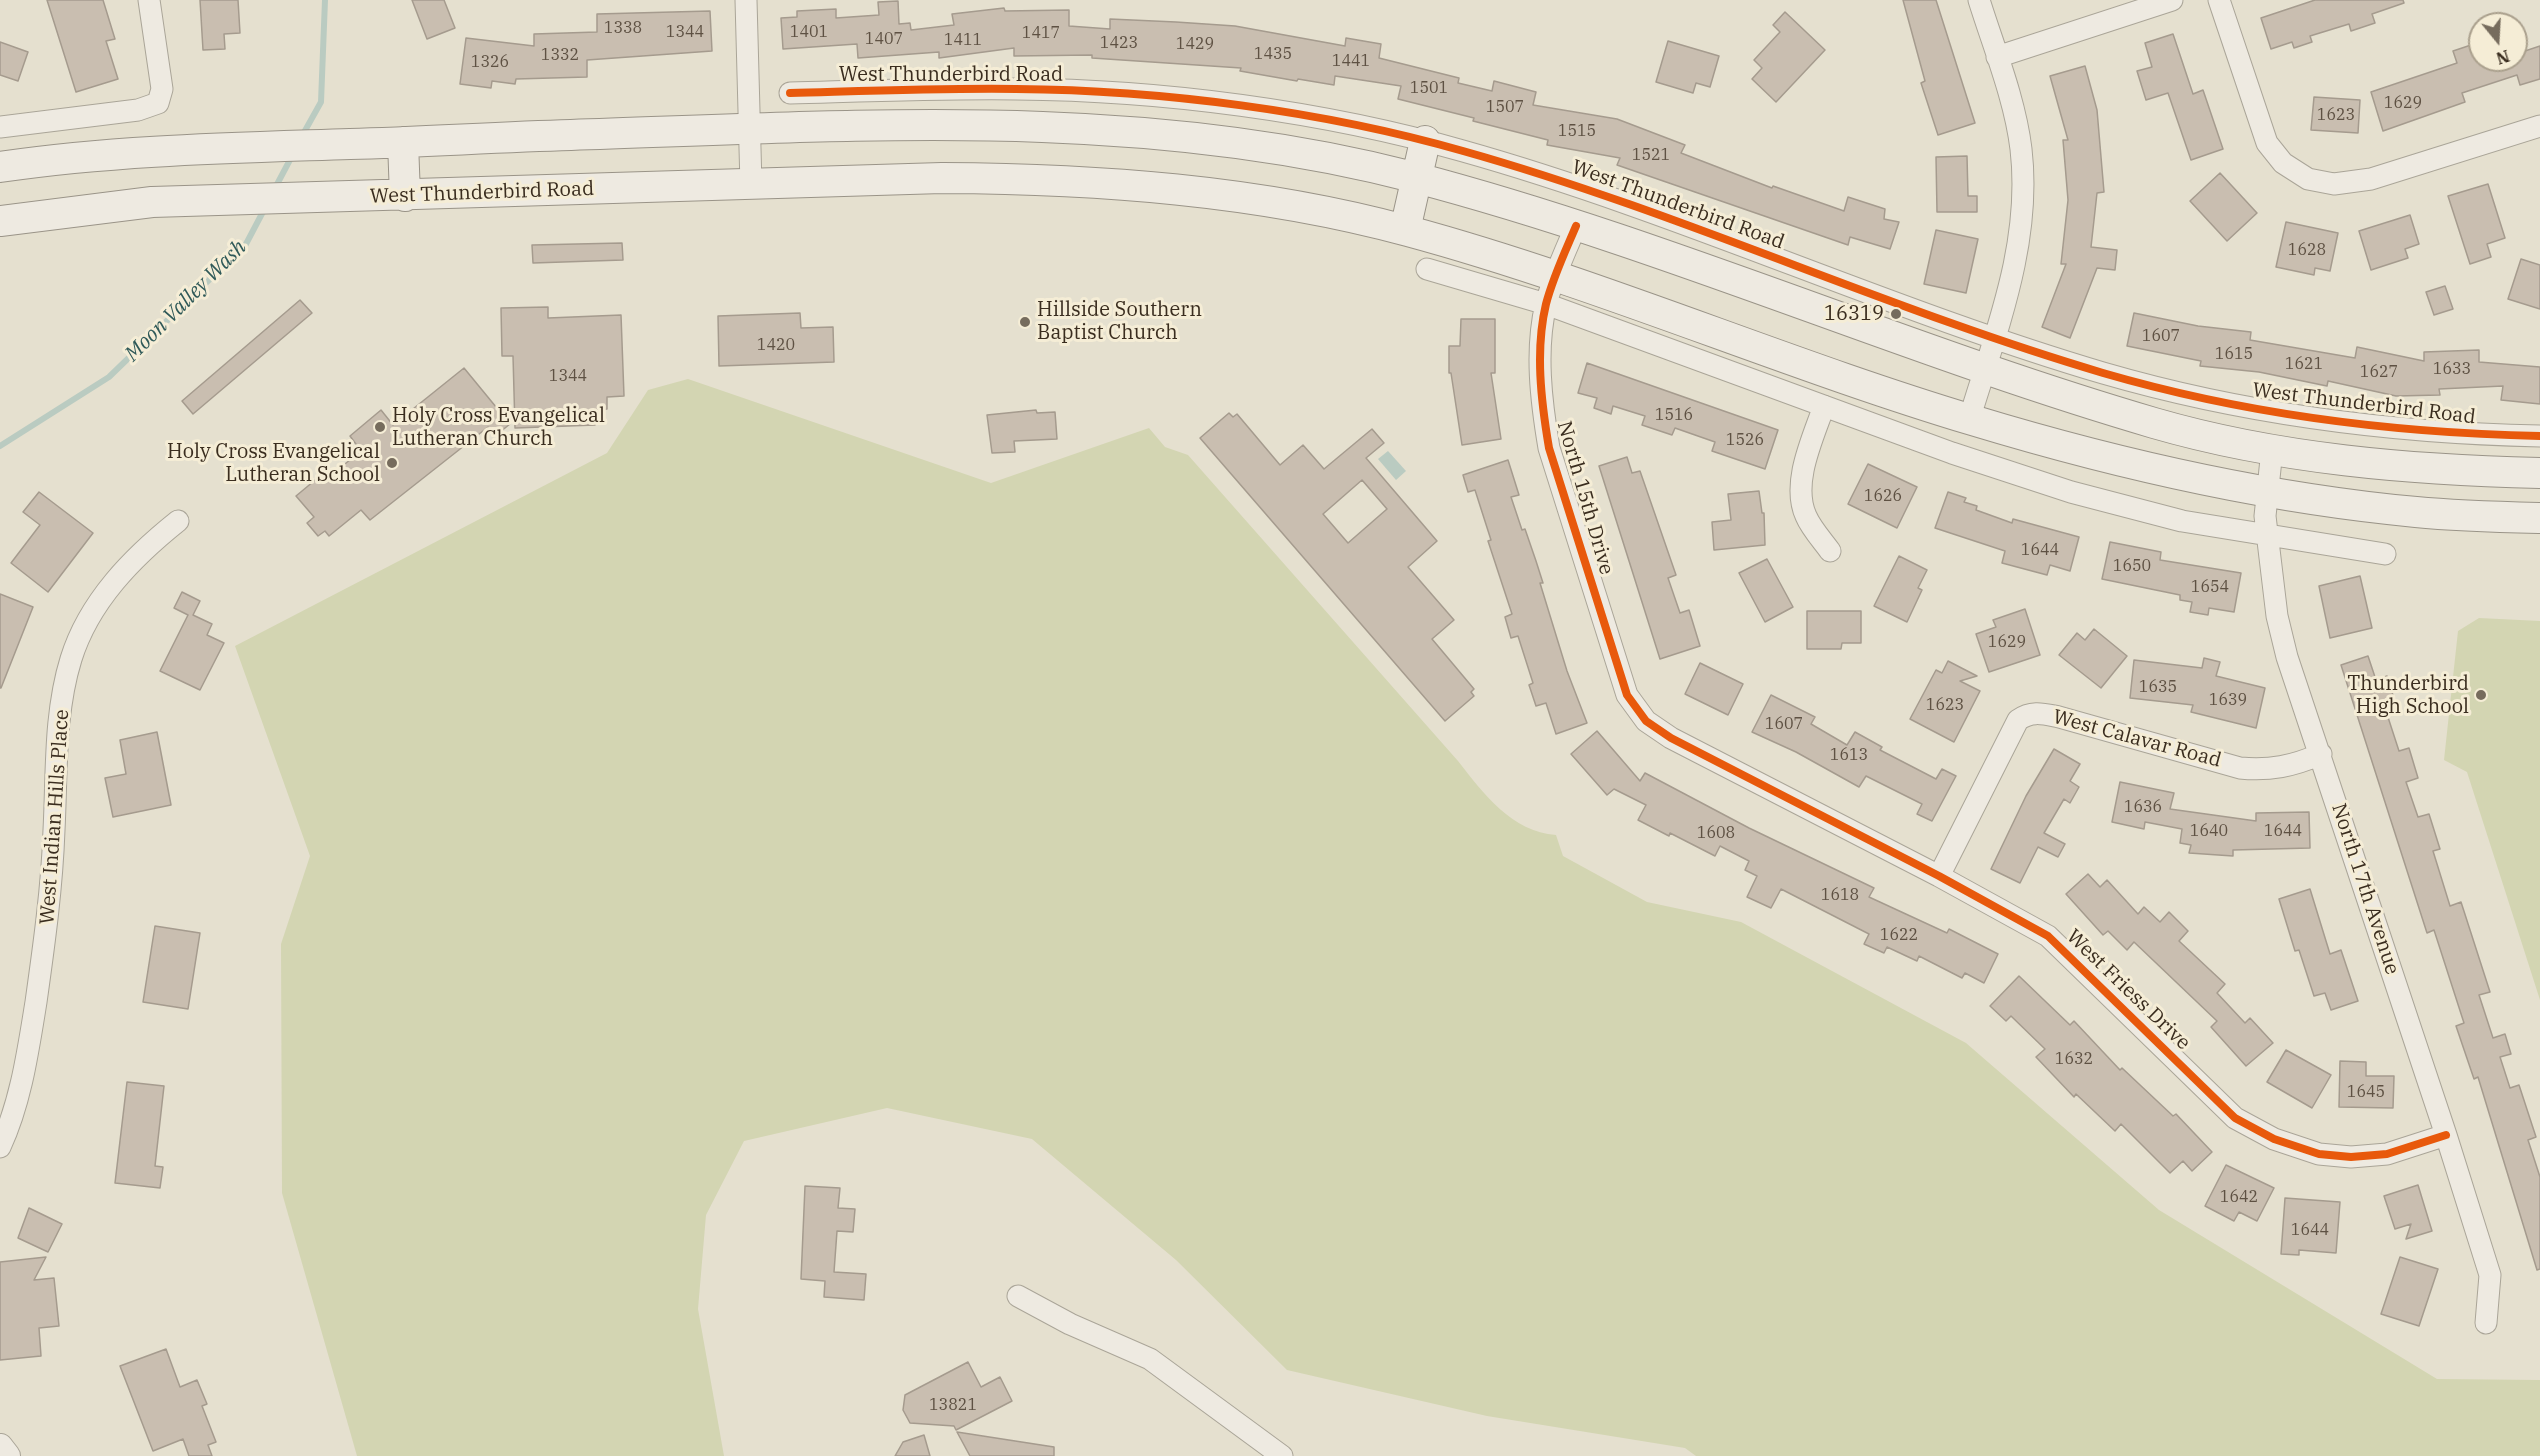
<!DOCTYPE html>
<style>
body{margin:0}
#map{position:relative;width:2540px;height:1456px;overflow:hidden;background:#e5e0cf;font-family:"IBM Plex Serif",serif}
canvas{display:block}
.north{position:absolute;left:2468px;top:12px;width:60px;height:60px;box-sizing:border-box;background:#f5edd6;border:2px solid #aaa08d;border-radius:50%;rotate:162deg;font-size:16px;font-weight:700;line-height:24px;text-align:center;color:#3a2d1f}
.north::after{content:'';display:block;margin:auto;width:21px;height:27px;background:#766c5d;clip-path:polygon(50% 0,100% 100%,50% 72%,0 100%)}
</style>
<div id="map">
<canvas width="2540" height="1456"></canvas>
<div class="north">N</div>
</div>
<script>
const g = document.querySelector('canvas').getContext('2d');
g.lineJoin = 'round';
function paint(path, color) { g.fillStyle = color; g.fill(path, 'evenodd'); }
function stroke(path, color, width, dash) { g.strokeStyle = color; g.lineWidth = width; g.lineCap = dash ? 'butt' : 'round'; g.setLineDash(dash || []); g.stroke(path); }
function drawText(font, color, halo, rows, align = 'center') {
  g.font = font + ' "IBM Plex Serif",serif'; g.lineWidth = 6; g.setLineDash([]); g.textBaseline = 'middle'; g.strokeStyle = halo; g.fillStyle = color; for (const [text, x, y, turn = 0] of rows) {
    g.save(); g.translate(x, y); g.rotate((+turn || 0) * Math.PI / 180); g.textAlign = isNaN(turn) ? turn : align; if (halo) g.strokeText(text, 0, 0); g.fillText(text, 0, 0); g.restore();
  }
}
const green = new Path2D(`
 M688,379L991,483L1149,428L1165,447L1188,455L1458,761C1483,793 1512,832 1556,835L1563,856L1647,902L1741,922L1966,1043L2159,1210L2437,1379L2540,1380V1456H1696L1685,1448L1487,1416L1287,1370L1176,1260L1032,1139L887,1108L744,1141L706,1215L698,1309L724,1456H357L282,1193L281,944L310,856L235,646L607,453L648,390Z
 M2479,618L2540,621V1000L2467,772L2444,760L2458,631Z`);
const water = new Path2D(`
 M1388,451L1406,471L1396,480L1378,459Z`);
const stream = new Path2D(`
 M302,136L321,102L325,0
 M274,190L292,156
 M0,446L109,377L246,244L266,206`);
const building = new Path2D(`
 M47,0H103L115,39L106,41L118,79L76,92Z
 M200,0H238L240,33L224,34L225,49L203,50Z
 M412,0H444L455,28L427,39Z
 M1903,0H1936L1975,123L1938,135L1921,83L1925,81Z
 M2315,0H2403L2404,3L2372,14L2375,23L2351,31L2349,24L2310,36L2312,42L2294,48L2292,42L2271,49L2261,18Z
 M898,1L899,24L910,23L911,30L954,25L952,14L1004,8L1005,11L1069,10V26L1110,29V19L1176,22L1235,26L1345,46L1346,38L1381,44L1379,58L1459,78L1458,83L1492,91L1494,81L1536,92L1533,105L1617,119L1685,145L1681,153L1772,188L1773,186L1844,211L1848,197L1885,209L1884,219L1899,222L1890,249L1850,237L1848,245L1617,165L1620,158L1547,145L1548,140L1473,121L1474,118L1398,99L1401,86L1335,76L1334,85L1298,79L1297,81L1240,71L1241,68L1092,58V55L1014,56V48L939,58V52L858,58L857,44L783,49L781,18L797,17V11L836,9V18L879,15L878,2Z
 M710,11L712,51L587,60V77L516,79L515,84L492,81L491,88L460,84L466,38L534,46V34L597,32V14Z
 M1785,12L1825,50L1776,102L1752,79L1762,68L1754,60L1780,32L1773,25Z
 M2173,34L2193,94L2203,90L2223,149L2191,160L2168,93L2146,100L2137,71L2152,67L2145,43Z
 M1668,41L1719,56L1710,87L1696,83L1693,93L1656,82Z
 M0,42L28,52L18,81L0,75Z
 M2480,42V60H2516V54L2540,46V79L2520,85L2517,75L2462,93L2465,102L2383,131L2371,92L2457,63L2453,51Z
 M2085,66L2097,110L2104,192L2097,193L2091,247L2117,250L2115,270L2097,268L2070,338L2042,327L2066,264H2061L2068,200L2063,140H2068L2050,76Z
 M2314,97L2360,100L2358,133L2311,130Z
 M1967,156L1968,196H1977V212H1937L1936,157Z
 M2220,173L2257,213L2227,241L2190,201Z
 M2488,184L2505,238L2487,244L2491,257L2470,264L2448,196Z
 M2410,215L2419,244L2405,249L2408,258L2371,270L2359,231Z
 M2286,222L2338,233L2330,271L2315,268L2314,275L2276,267Z
 M1936,230L1978,239L1966,293L1924,284Z
 M622,243L623,260L533,263L532,245Z
 M2521,259L2540,265V309L2508,299Z
 M2445,286L2453,309L2434,315L2426,292Z
 M300,300L312,313L193,414L182,401Z
 M548,307V318L621,315L624,396L607,397V409L594,410L595,425L515,428L513,356H502L501,308Z
 M800,313L801,328L833,327L834,362L719,366L718,316Z
 M2134,313L2198,326L2251,332L2250,340L2355,358L2357,347L2424,361V352L2479,350V362L2540,367V404L2501,400L2503,386L2439,389L2440,395L2396,396L2328,381L2327,386L2259,372L2200,366L2201,361L2127,346Z
 M1461,319H1495V373H1491L1501,439L1462,445L1451,373H1449V346H1460Z
 M1587,363L1778,430L1765,469L1712,451L1715,442L1675,428L1672,435L1642,425L1645,416L1613,406L1611,414L1594,408L1597,398L1578,393Z
 M464,368L510,424L495,436L488,427L370,520L361,510L329,536L325,531L318,536L307,523L314,517L296,496L326,471L330,476L361,451L350,436L381,410L393,425Z
 M1036,410L1037,413L1055,412L1057,439L1014,441L1015,452L992,453L987,415Z
 M1229,413L1233,417L1237,414L1280,465L1303,445L1324,469L1372,429L1384,443L1366,458L1437,541L1408,567L1454,620L1432,639L1474,689L1471,692L1474,696L1445,721L1200,438ZM1362,480L1387,509L1348,543L1323,514Z
 M1627,457L1632,473L1640,471L1676,575L1668,578L1680,613L1689,610L1700,646L1660,659L1599,466Z
 M1508,460L1519,495L1511,497L1522,530L1525,529L1536,561L1543,583H1540L1567,671L1587,723L1556,734L1546,703L1536,706L1529,685L1533,683L1518,636L1511,638L1505,617L1512,614L1488,541L1491,540L1475,490L1468,492L1463,475Z
 M1868,464L1917,487L1897,528L1848,504Z
 M1759,491L1762,513H1764L1765,545L1714,550L1712,522L1731,520L1728,494Z
 M39,492L93,533L48,592L11,563L40,525L23,512Z
 M1948,492L1966,498L1964,502L1977,506L1976,510L2012,523L2013,519L2079,537L2070,571L2050,565L2047,575L2002,563L2005,551L1935,528Z
 M2110,542L2161,552L2160,560L2241,573L2234,612L2209,608L2208,615L2190,612L2192,602L2180,600V595L2102,579Z
 M1899,556L1927,570L1918,588L1922,590L1907,622L1874,606Z
 M1767,559L1793,607L1765,622L1739,573Z
 M2360,576L2372,628L2330,638L2319,586Z
 M182,592L200,601L193,615L212,624L207,635L224,643L200,690L160,671L188,615L174,608Z
 M0,594L33,607L1,688H0Z
 M2025,609L2040,655L1989,672L1976,634L1996,627L1993,620Z
 M1807,611H1861V643H1842L1841,649H1807Z
 M2094,629L2127,656L2101,688L2059,655L2077,633L2085,640Z
 M2368,656L2376,680L2387,676L2396,705L2385,708L2399,751L2409,748L2418,778L2406,782L2418,817L2429,814L2440,849L2433,851L2450,906L2461,902L2490,992L2479,995L2493,1038L2505,1034L2511,1054L2500,1057L2510,1088L2519,1085L2536,1137L2528,1140L2540,1177V1269L2537,1270L2478,1077L2474,1079L2456,1026L2464,1023L2434,930L2427,933L2341,665Z
 M2204,658L2220,662L2216,676L2265,688L2256,728L2191,712L2193,705L2130,698L2134,660L2202,668Z
 M1948,661L1977,676L1960,681L1980,691L1954,742L1910,719L1936,670L1942,673Z
 M1700,663L1743,684L1728,715L1685,694Z
 M1771,695L1815,717L1811,724L1847,745L1855,732L1882,747L1880,750L1936,779L1942,769L1956,776L1932,821L1917,814L1922,804L1866,776L1859,787L1796,752L1752,732Z
 M1597,731L1640,781L1645,773L1749,828L1874,888L1869,897L1947,933L1949,929L1998,954L1984,983L1965,973L1962,978L1919,956L1917,961L1887,947L1884,953L1864,944L1869,934L1781,889L1771,908L1747,897L1757,876L1745,870L1749,861L1720,846L1715,856L1670,833L1669,836L1638,820L1646,805L1614,789L1607,795L1571,754Z
 M157,732L171,805L113,817L105,778L126,774L120,740Z
 M2054,749L2080,764L2070,781L2079,787L2070,803L2064,799L2044,833L2065,844L2058,857L2038,847L2020,883L1991,869L2026,796Z
 M2120,782L2174,793L2170,809L2256,821V813L2309,812L2310,848L2233,850V856L2189,853L2191,845L2180,843L2182,829L2145,822L2144,829L2112,822Z
 M2088,874L2100,887L2107,880L2138,914L2144,907L2160,922L2169,912L2188,931L2179,941L2225,984L2217,993L2245,1023L2250,1018L2273,1043L2246,1066L2211,1027L2217,1021L2134,942L2127,950L2108,931L2103,935L2066,894Z
 M2310,889L2330,954L2341,950L2358,1001L2331,1010L2325,993L2314,996L2299,950L2295,951L2279,899Z
 M155,926L200,933L188,1009L143,1002Z
 M2019,976L2070,1025L2074,1021L2120,1070L2122,1068L2173,1116L2176,1114L2212,1152L2192,1171L2183,1161L2170,1173L2121,1124L2115,1131L2076,1094L2074,1097L2036,1057L2045,1049L2011,1016L2006,1021L1990,1006Z
 M2286,1050L2331,1075L2312,1108L2267,1082Z
 M2340,1061L2366,1062V1076H2394L2393,1108L2339,1107Z
 M127,1082L164,1086L155,1166L163,1167L160,1188L115,1183Z
 M2226,1165L2274,1188L2257,1221L2239,1212L2234,1221L2205,1206Z
 M2418,1185L2432,1231L2406,1239L2411,1224L2395,1229L2384,1196Z
 M805,1186L840,1188L838,1208L855,1209L853,1232L837,1231L834,1272L866,1274L864,1300L824,1297L825,1281L801,1279Z
 M2285,1198L2340,1202L2336,1253L2299,1250V1255L2281,1254Z
 M29,1208L62,1224L48,1252L18,1238Z
 M46,1257L34,1280L54,1278L59,1326L39,1328L41,1356L0,1360V1262Z
 M2400,1257L2438,1269L2419,1326L2381,1314Z
 M166,1349L180,1387L197,1380L207,1404L202,1406L216,1442L208,1445L212,1456H189L183,1439L153,1451L120,1366Z
 M968,1362L981,1387L1000,1377L1012,1401L956,1430L954,1426L910,1423L903,1410L905,1395Z
 M957,1432L1054,1447V1456H970Z
 M924,1435L930,1456H895L903,1442Z`);
const minor = new Path2D(`
 M746,0L751,185
 M2219,0L2267,143L2283,163L2308,179L2334,184L2371,179L2540,126
 M1997,57L2172,0
 M790,93C865,91 941,88 1016,89C1161,90 1323,111 1463,151C1680,212 1886,309 2103,373C2244,414 2393,433 2540,436
 M0,127L138,110L158,103L162,89L149,0
 M1576,226C1565,252 1553,277 1546,304C1535,350 1541,401 1549,448L1627,695L1646,721L1671,738L1939,876L2048,936L2235,1118L2274,1139L2319,1154L2351,1157L2387,1154L2446,1135
 M1427,269L1546,304L1952,453L2071,492L2182,521L2385,554
 M1824,406C1813,438 1791,483 1806,516C1811,528 1822,540 1830,551
 M1969,420C1996,331 2032,243 2021,149C2015,99 1994,48 1979,0
 M2272,450L2265,516L2277,616L2287,657L2446,1135L2490,1275L2486,1323
 M1939,876L2018,720C2032,710 2044,714 2059,717L2240,768C2270,771 2293,766 2321,754
 M0,1147C21,1102 28,1051 36,1002C44,945 52,888 54,830C57,773 54,714 71,659C89,601 133,557 178,521
 M1018,1296L1070,1324L1150,1359L1282,1456`);
const tertiary = new Path2D(`
 M0,1447L7,1456`);
const secondary = new Path2D(`
 M403,142L405,196
 M0,167C117,150 233,148 350,144C424,142 498,137 571,135C853,126 1137,105 1413,177C1665,243 1904,350 2154,423C2278,459 2411,470 2540,473
 M0,221L152,202L942,178C1097,179 1257,190 1408,231C1600,283 1782,363 1972,420C2117,464 2265,498 2416,512C2457,516 2499,517 2540,518
 M1405,230L1425,141`);
const cycleway = new Path2D(`
 M790,93C865,91 941,88 1016,89C1161,90 1323,111 1463,151C1680,212 1886,309 2103,373C2244,414 2393,433 2540,436
 M1576,226C1565,252 1553,277 1546,304C1535,350 1541,401 1549,448L1627,695L1646,721L1671,738L1939,876L2048,936L2235,1118L2274,1139L2319,1154L2351,1157L2387,1154L2446,1135`);
const markers = [
 [1896,314,6,"#766c5d"],
 [1025,322,6,"#766c5d"],
 [380,427,6,"#766c5d"],
 [392,463,6,"#766c5d"],
 [2481,695,6,"#766c5d"]
];
const numberNames = [
 ["1338",623,28],
 ["1344",685,32],
 ["1401",809,32],
 ["1417",1041,33],
 ["1407",884,39],
 ["1411",963,40],
 ["1423",1119,43],
 ["1429",1195,44],
 ["1435",1273,54],
 ["1332",560,55],
 ["1441",1351,61],
 ["1326",490,62],
 ["1501",1429,88],
 ["1629",2403,103],
 ["1507",1505,107],
 ["1623",2336,115],
 ["1515",1577,131],
 ["1521",1651,155],
 ["1628",2307,250],
 ["1607",2161,336],
 ["1420",776,345],
 ["1615",2234,354],
 ["1621",2304,364],
 ["1633",2452,369],
 ["1627",2379,372],
 ["1344",568,376],
 ["1516",1674,415],
 ["1526",1745,440],
 ["1626",1883,496],
 ["1644",2040,550],
 ["1650",2132,566],
 ["1654",2210,587],
 ["1629",2007,642],
 ["1635",2158,687],
 ["1639",2228,700],
 ["1623",1945,705],
 ["1607",1784,724],
 ["1613",1849,755],
 ["1636",2143,807],
 ["1640",2209,831],
 ["1644",2283,831],
 ["1608",1716,833],
 ["1618",1840,895],
 ["1622",1899,935],
 ["1632",2074,1059],
 ["1645",2366,1092],
 ["1642",2239,1197],
 ["1644",2310,1230],
 ["13821",953,1405]
];
const streetNames = [
 ["West Thunderbird Road",951,75],
 ["West Thunderbird Road",482,193,-2],
 ["West Thunderbird Road",1678,205,20],
 ["West Thunderbird Road",2364,404,7],
 ["North 15th Drive",1585,498,74],
 ["West Calavar Road",2137,739,15],
 ["West Indian Hills Place",55,817,-86],
 ["North 17th Avenue",2365,889,72],
 ["West Friess Drive",2128,990,44]
];
const poiNames = [
 ["Hillside Southern",1037,310,"left"],
 ["Baptist Church",1037,333,"left"],
 ["16319",1884,314],
 ["Holy Cross Evangelical",392,416,"left"],
 ["Lutheran Church",392,439,"left"],
 ["Holy Cross Evangelical",380,452],
 ["Lutheran School",380,475],
 ["Thunderbird",2469,684],
 ["High School",2469,707]
];
const waterNames = [
 ["Moon Valley Wash",186,301,-45]
];
paint(green, '#d3d5b2');
paint(water, '#bacbc1');
stroke(stream, '#bacbc1', 6);
paint(building, '#c9beb0');
stroke(building, '#a59b8e', 1.5);
stroke(minor, '#aaa598', 23);
stroke(tertiary, '#aaa598', 28);
stroke(secondary, '#9a9488', 32);
stroke(minor, '#eeeae1', 21);
stroke(tertiary, '#eeeae1', 26);
stroke(secondary, '#eeeae1', 30);
stroke(cycleway, '#e8590c', 8);
for (const [x, y, r, color] of markers) { const dot = new Path2D(); dot.arc(x, y, r, 0, 2 * Math.PI); g.fillStyle = color; g.fill(dot); stroke(dot, '#f5edd6', 2); }
drawText('16px', '#5e5143', null, numberNames);
drawText('20px', '#3a2d1f', '#f5edd6', streetNames);
drawText('20px', '#3a2d1f', '#f5edd6', poiNames, 'right');
drawText('italic 21px', '#2f5958', '#f5edd6', waterNames);
</script>
